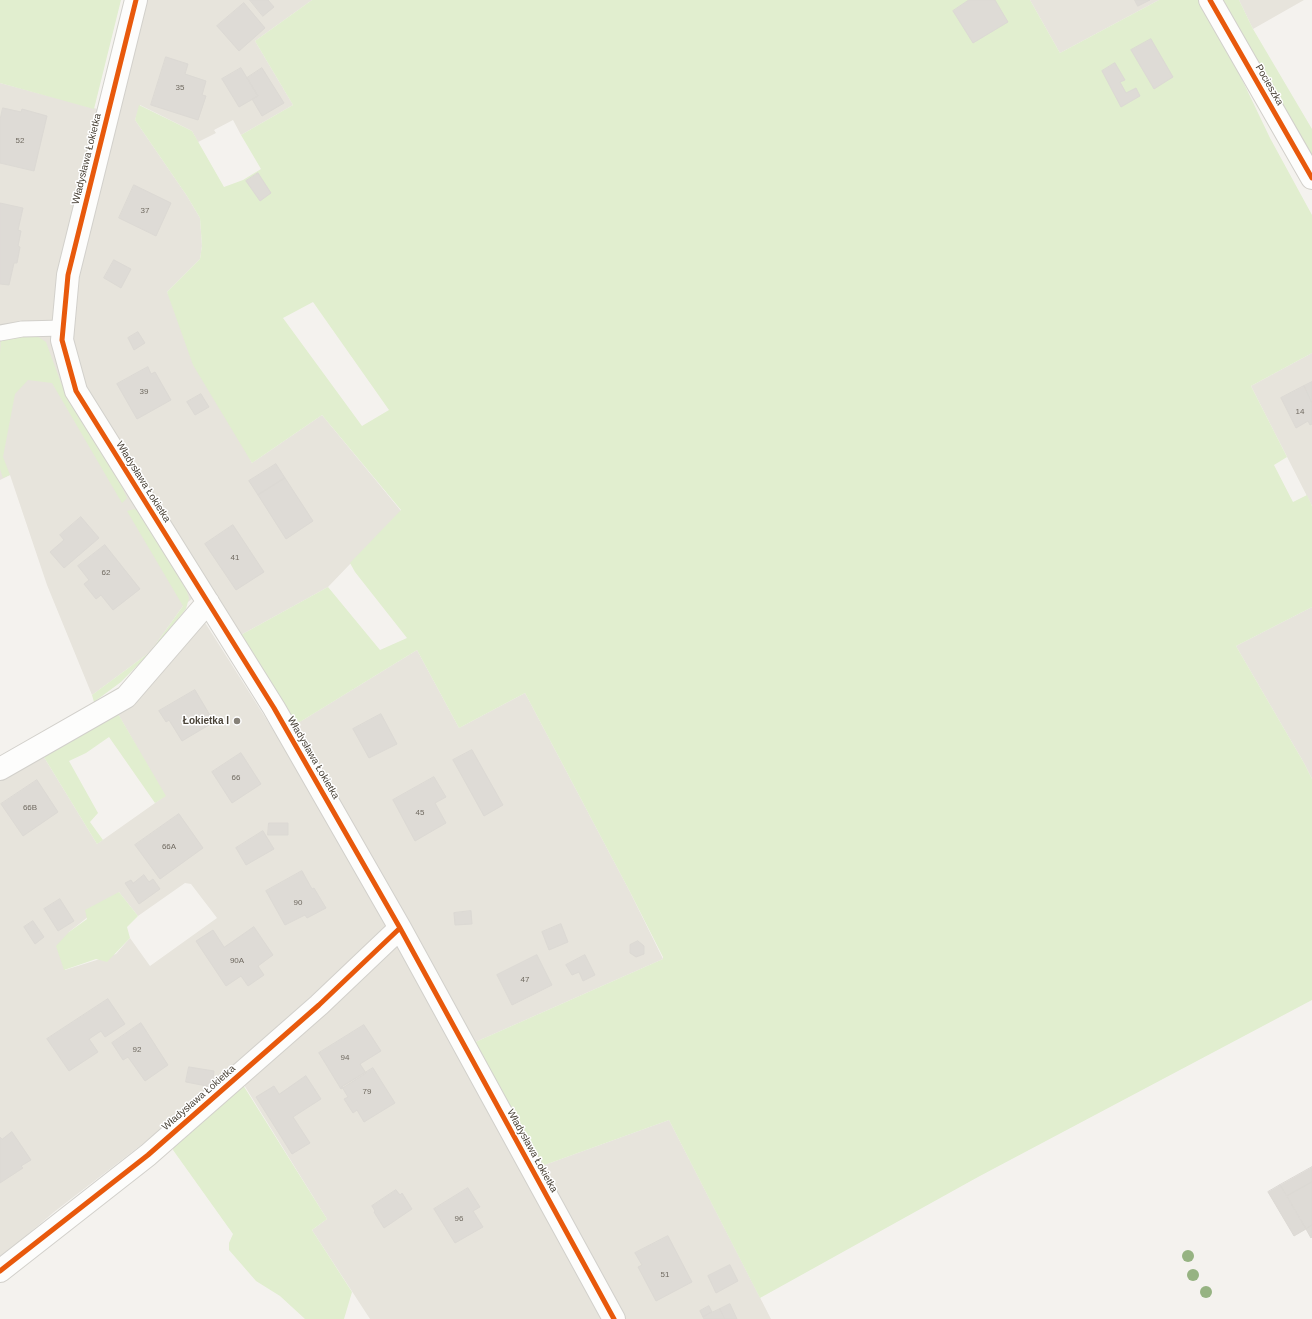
<!DOCTYPE html>
<meta charset="utf-8">
<style>
body{margin:0}
canvas{display:block;background:#f4f2ee}
</style>
<canvas width="1312" height="1319"></canvas>
<script>
const g = document.querySelector('canvas').getContext('2d');
g.lineJoin = 'round';
function paint(path, color) { g.fillStyle = color; g.fill(path, 'evenodd'); }
function stroke(path, color, width, dash) { g.strokeStyle = color; g.lineWidth = width; g.lineCap = dash ? 'butt' : 'round'; g.setLineDash(dash || []); g.stroke(path); }
function drawText(font, color, halo, rows, align = 'center') {
  g.font = font + ' Arial,sans-serif'; g.lineWidth = 3; g.setLineDash([]); g.textBaseline = 'middle'; g.strokeStyle = halo; g.fillStyle = color; for (const [text, x, y, turn = 0] of rows) {
    g.save(); g.translate(x, y); g.rotate((+turn || 0) * Math.PI / 180); g.textAlign = isNaN(turn) ? turn : align; if (halo) g.strokeText(text, 0, 0); g.fillText(text, 0, 0); g.restore();
  }
}
const residential = new Path2D(`
 M148,0H312L255,41L293,105L241,135L233,120L214,130L216,133L198,142L192,131L140,105L135,120L187,196L200,218L202,246L200,259L167,292L252,463L322,415L401,511L328,587L239,636L208,586L183,606L150,652L92,695L47,585L10,475L0,480V83L116,114Z
 M1030,0H1159L1060,53Z
 M1239,0H1304L1253,29Z
 M1312,353V506L1251,386Z
 M1312,607V779L1304,763L1236,646Z
 M204,621L277,736L417,650L459,728L525,693L629,890L663,959L471,1044L539,1167L669,1120L771,1319H370L312,1230L327,1219L236,1072L54,1212L0,1258V771L39,749L97,844L165,796L114,707ZM185,883L191,884L217,918L150,966L130,938L116,954L65,970L69,932L119,892L138,916Z`);
const green = new Path2D(`
 M0,0H121L94,109L0,83Z
 M312,0H1030L1060,53L1159,0H1204L1270,138L1312,215V353L1251,386L1287,457L1274,465L1275,467L1293,502L1307,495L1312,506V607L1236,646L1304,763L1312,779V1000L978,1177L760,1298L669,1120L539,1167L471,1044L663,959V957L629,890L525,693L459,728L417,650L295,725L239,636L328,587L380,650L407,638L355,572L350,563L401,510L322,415L252,463L193,365L167,292L200,259L202,246L200,218L187,196L135,120L139,105L192,131L224,187L243,180L261,169L241,135L293,105L255,41ZM313,302L389,410L362,426L283,318Z
 M1218,0H1239L1253,29L1312,129V175Z
 M34,334L46,342L61,383L118,478L127,498L122,503L52,383L28,380L15,394L3,457L10,475L3,478L0,469V355L1,337Z
 M134,509L140,512L185,586L189,598L186,609L150,653L121,682L94,702L92,695L150,652L183,606L127,511Z
 M114,707L166,796L155,803L109,737L86,753L69,761L98,813L90,822L103,840L97,844L39,749Z
 M119,892L138,916L127,927L130,938L107,962L96,959L64,970L56,946L69,932L87,919L85,910Z
 M243,1085L327,1219L312,1230L352,1292L344,1319H305L280,1296L256,1281L229,1250V1243L233,1234L173,1150L177,1134Z`);
const building = new Path2D(`
 M250,0H268L274,7L263,16Z
 M969,0H995L1008,22L973,43L953,11Z
 M1135,0H1150L1138,6Z
 M244,3L265,28L239,51L217,26Z
 M1151,39L1173,77L1154,89L1131,50Z
 M166,57L188,64L185,74L206,81L202,95L206,96L198,120L151,105Z
 M1115,63L1125,80L1120,82L1126,93L1136,88L1140,96L1121,107L1102,71Z
 M241,68L258,96L239,107L222,79Z
 M262,68L284,103L262,116L252,99L258,96L247,78Z
 M3,108L21,112L22,109L47,116L34,171L0,163V120Z
 M258,173L271,193L260,201L246,181Z
 M134,185L171,203L156,236L119,218Z
 M0,203L23,208L18,230L21,231L18,246L20,247L17,263H14L9,285L0,284Z
 M114,260L131,269L121,288L104,278Z
 M138,332L145,343L134,350L128,338Z
 M148,367L151,374L155,372L171,400L137,419L117,384Z
 M1312,382V403L1304,386Z
 M1304,386L1312,403V424L1310,425L1308,421L1296,428L1281,398Z
 M201,394L209,407L195,415L187,402Z
 M276,464L285,478L258,495L249,481Z
 M285,478L313,521L286,539L258,495Z
 M81,517L99,538L64,568L50,552L64,540L60,535Z
 M233,525L264,572L236,590L205,544Z
 M105,545L140,589L113,610L101,595L96,599L84,584L89,580L78,566Z
 M195,690L214,722L182,741L169,720L166,722L159,711Z
 M381,714L397,744L369,758L353,729Z
 M472,750L503,805L484,816L453,760Z
 M241,753L261,784L232,803L212,772Z
 M434,777L446,797L435,803L446,823L415,841L393,800Z
 M37,780L58,812L23,836L1,804Z
 M179,814L203,848L160,879L135,845Z
 M269,823H288V835H268Z
 M263,831L274,849L246,865L236,848Z
 M302,871L312,889L314,888L326,908L307,918L305,915L285,925L266,891Z
 M144,875L149,882L153,879L160,889L139,904L125,883L131,880L133,883Z
 M60,899L74,921L58,931L44,909Z
 M471,911L472,924L455,925L454,913Z
 M33,921L44,937L35,944L24,927Z
 M561,924L568,942L549,950L542,932Z
 M254,927L273,955L258,966L264,975L248,986L241,976L226,986L196,941L213,930L224,947Z
 M638,941L644,946V954L636,957L630,953V945Z
 M537,955L552,985L512,1005L497,975Z
 M585,955L595,975L583,981L579,972L572,975L566,965Z
 M108,999L125,1024L105,1037L101,1031L89,1039L98,1052L69,1071L47,1039Z
 M141,1023L168,1065L145,1081L128,1057L123,1060L112,1043Z
 M364,1025L381,1051L360,1064L366,1073L341,1089L319,1053Z
 M189,1067L214,1071L212,1087L186,1082Z
 M373,1068L395,1103L364,1122L357,1110L353,1113L344,1099L348,1097L342,1087Z
 M306,1076L321,1099L293,1117L310,1143L292,1154L256,1097L274,1086L279,1094Z
 M12,1132L31,1160L21,1166L23,1168L0,1183V1137L2,1139Z
 M1312,1167V1182L1287,1196L1280,1185Z
 M1312,1182V1225L1306,1229L1287,1196Z
 M1280,1185L1306,1229L1294,1236L1268,1192Z
 M468,1188L480,1207L473,1211L483,1227L455,1243L434,1209Z
 M396,1190L400,1195L402,1193L412,1209L384,1228L374,1212L375,1211L372,1206Z
 M1312,1225V1237L1311,1238L1306,1229Z
 M668,1236L692,1282L656,1301L638,1267L642,1265L635,1253Z
 M730,1265L738,1281L716,1293L708,1276Z
 M730,1304L737,1319H725L720,1309Z
 M709,1306L712,1312L703,1317L700,1311Z
 M720,1309L725,1319H704L703,1317Z`);
const service = new Path2D(`
 M0,333L22,329L63,328`);
const minor = new Path2D(`
 M136,0L68,275L62,340L76,391L274,708L400,928L614,1319
 M1210,0L1312,178
 M0,769L126,697L208,602
 M0,1271L148,1155L319,1005L400,928`);
const cycleway = new Path2D(`
 M136,0L68,275L62,340L76,391L274,708L400,928L614,1319
 M1210,0L1312,178
 M0,1271L148,1155L319,1005L400,928`);
const trees = [
 [1188,1256],
 [1193,1275],
 [1206,1292]
];
const markers = [
 [237,721,4,"#868178"]
];
const numberNames = [
 ["35",180,88],
 ["52",20,141],
 ["37",145,211],
 ["39",144,392],
 ["14",1300,412],
 ["41",235,558],
 ["62",106,573],
 ["66",236,778],
 ["66B",30,808],
 ["45",420,813],
 ["66A",169,847],
 ["90",298,903],
 ["90A",237,961],
 ["47",525,980],
 ["92",137,1050],
 ["94",345,1058],
 ["79",367,1092],
 ["96",459,1219],
 ["51",665,1275]
];
const streetNames = [
 ["Pocieszka",1269,85,60],
 ["Władysława Łokietka",87,159,-76],
 ["Władysława Łokietka",143,482,58],
 ["Władysława Łokietka",313,758,60],
 ["Władysława Łokietka",199,1098,-41],
 ["Władysława Łokietka",532,1151,61]
];
const poiNames = [
 ["Łokietka I",229,721]
];
paint(residential, '#e7e4dc');
paint(green, '#e1eecf');
paint(building, '#dedbd6');
stroke(building, '#dcd9d4', 1);
stroke(service, '#d2d0cb', 17);
stroke(minor, '#d2d0cb', 24);
stroke(service, '#fdfdfc', 15);
stroke(minor, '#fdfdfc', 22);
stroke(cycleway, '#e8590c', 5);
g.fillStyle = '#96b382';
for (const [x, y] of trees) { g.beginPath(); g.arc(x, y, 6, 0, 2 * Math.PI); g.fill(); }
for (const [x, y, r, color] of markers) { const dot = new Path2D(); dot.arc(x, y, r, 0, 2 * Math.PI); g.fillStyle = color; g.fill(dot); stroke(dot, '#fff', 1.5); }
drawText('8px', '#706a61', null, numberNames);
drawText('10px', '#4b4439', '#fff', streetNames);
drawText('bold 10px', '#4b4439', '#fff', poiNames, 'right');
</script>
